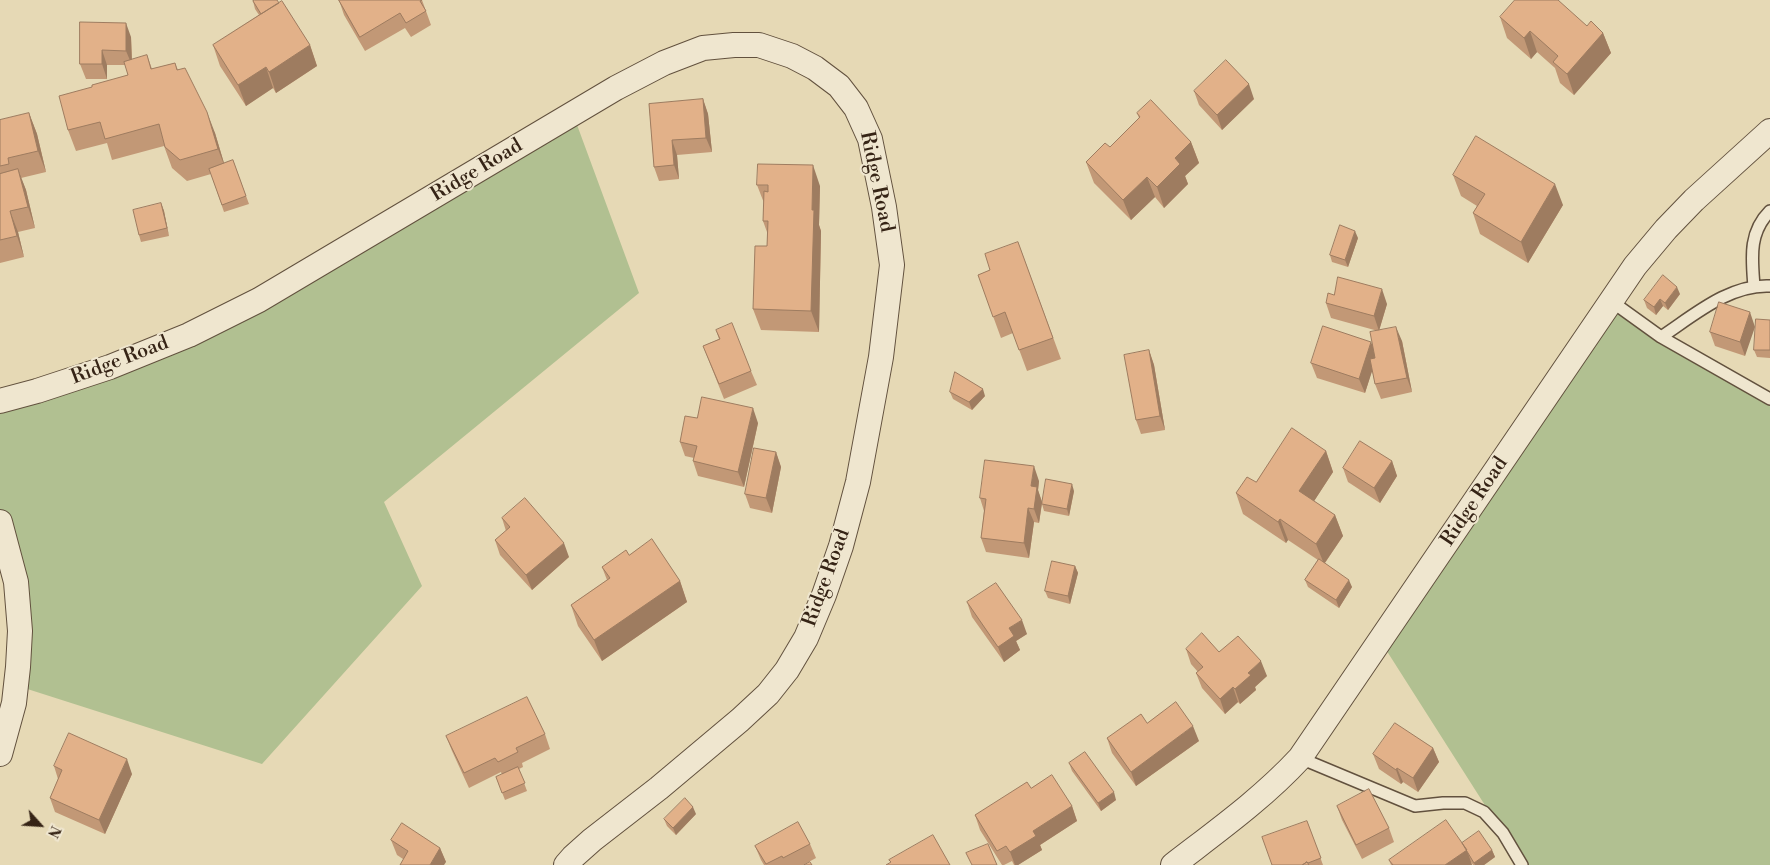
<!DOCTYPE html>
<style>
body{margin:0}
#map{position:relative;width:1770px;height:865px;overflow:hidden;background:#e6d9b5;font-family:"Libre Bodoni",serif}
canvas{display:block}
.north{position:absolute;left:15px;top:800px;width:50px;height:50px;-webkit-text-stroke:4px #efe6cf;paint-order:stroke;rotate:116deg;font-size:14px;font-weight:700;line-height:20px;text-align:center;color:#362416}
.north::after{content:'';display:block;margin:auto;width:18px;height:22px;background:#362416;clip-path:polygon(50% 0,100% 100%,50% 72%,0 100%)}
</style>
<div id="map">
<canvas width="1770" height="865"></canvas>
<div class="north">N</div>
</div>
<script>
const g = document.querySelector('canvas').getContext('2d');
g.lineJoin = 'round';
function paint(path, color) { g.fillStyle = color; g.fill(path, 'evenodd'); }
function stroke(path, color, width, dash) { g.strokeStyle = color; g.lineWidth = width; g.lineCap = dash ? 'butt' : 'round'; g.setLineDash(dash || []); g.stroke(path); }
function drawText(font, color, halo, rows, align = 'center') {
  g.font = font + ' "Libre Bodoni",serif'; g.lineWidth = 4; g.setLineDash([]); g.textBaseline = 'middle'; g.strokeStyle = halo; g.fillStyle = color; for (const [text, x, y, turn = 0] of rows) {
    g.save(); g.translate(x, y); g.rotate((+turn || 0) * Math.PI / 180); g.textAlign = isNaN(turn) ? turn : align; if (halo) g.strokeText(text, 0, 0); g.fillText(text, 0, 0); g.restore();
  }
}
const green = new Path2D(`
 M573,114L639,293L384,502L422,586L262,764L18,686L0,512V403L113,369Z
 M1610,303L1660,339L1770,406V865H1523L1383,645Z`);
const service = new Path2D(`
 M1754,287C1752,259 1748,233 1770,211
 M1611,301L1661,337L1770,399
 M1661,337C1693,316 1729,284 1770,286
 M1300,758L1415,806L1443,803H1465L1484,812L1503,833L1522,865`);
const minor = new Path2D(`
 M0,401L37,391L110,367L189,335L259,300L616,88L664,63L703,48L734,45H759L792,56L815,68L839,86L856,108L870,139L884,207L892,265L881,357L858,482L841,546L824,595L806,638L787,670L768,694L740,720L659,788L592,840L573,857L566,865
 M0,522L16,582L20,631L18,667L14,703L0,754
 M1173,865C1217,831 1262,799 1300,758L1635,266L1666,229L1694,200L1770,131`);
const wall = new Path2D(`
 M339,0H422L431,25L411,37L405,28L365,51L344,15Z
 M253,1L310,45L317,66L276,93L273,88L246,106L220,66L213,45L259,15L255,9Z
 M1500,17L1587,26L1603,33L1611,53L1574,95L1560,83L1555,68L1537,52L1531,59L1507,38Z
 M80,22L131,37L132,60L147,55L152,69L175,63L178,70L215,133L224,163L233,160L249,204L224,212L211,174L187,181L172,168L164,146L112,160L107,143L76,151L68,130L92,87L128,75L125,65H107V79H86L80,64Z
 M1194,91L1254,99L1222,130L1199,105Z
 M703,99L708,114L712,152L677,155L679,179L659,181L654,167L649,104Z
 M29,113L37,134L46,172L21,178L26,190L35,228L18,232L24,257L0,263V120Z
 M1137,113L1191,142L1199,163L1185,176L1188,184L1164,208L1155,197L1131,220L1094,183L1086,162L1110,147L1139,118Z
 M1453,175L1563,205L1528,263L1480,234L1473,213L1477,206L1461,196Z
 M757,185L820,186L819,225L821,231L819,332L761,330L753,309L767,246V232L763,221L764,203Z
 M161,203L164,211L169,236L141,242L139,235Z
 M1358,238L1348,267L1332,262L1330,255Z
 M1018,242L1061,359L1027,371L1013,333L1001,338L978,275L990,270Z
 M1680,294L1668,310L1663,306L1656,315L1647,308L1644,300Z
 M1334,295L1387,304L1379,330L1402,341L1412,392L1381,399L1375,384L1372,370L1365,393L1317,378L1311,363L1372,344L1378,331L1331,318L1326,303Z
 M1750,312L1745,356L1715,346L1710,332Z
 M1770,320V358L1757,357L1754,350Z
 M716,330L751,371L757,385L724,399L703,346L719,339Z
 M1149,350L1154,365L1165,430L1141,434L1136,420Z
 M950,392L985,396L972,410L953,399Z
 M697,418L758,423L744,487L698,476L693,461L694,458L685,456L680,442Z
 M1326,451L1333,472L1314,501L1335,515L1343,536L1325,563L1352,587L1339,608L1308,587L1305,580L1318,560L1288,540L1286,543L1243,514L1236,493L1256,482Z
 M776,452L781,467L772,513L750,508L745,494Z
 M1392,461L1397,476L1380,503L1348,482L1343,468Z
 M1039,481L1038,490L1042,502L1074,491L1069,516L1044,511L1042,504L1039,523L1034,522L1029,558L986,552L981,538L984,511L980,498Z
 M502,518L569,557L532,590L500,555L495,540L506,531Z
 M629,555L680,581L687,602L602,661L578,626L571,605L607,580L602,567Z
 M1075,566L1078,573L1070,604L1048,598L1045,591Z
 M967,602L1027,634L1016,641L1020,650L1004,662L972,617Z
 M1186,649L1219,652L1267,676L1255,687L1256,690L1240,704L1238,702L1225,714L1202,688L1196,673L1198,672L1191,664Z
 M1147,723L1199,741L1136,786L1112,753L1107,738Z
 M545,734L550,749L522,763L523,767L519,769L527,791L505,800L496,777L502,775L501,772L469,788L452,751L446,736Z
 M1433,748L1439,762L1418,792L1403,782L1401,784L1379,769L1373,754Z
 M1069,763L1116,800L1101,811L1072,771Z
 M54,766L132,774L105,834L55,812L50,798L58,779Z
 M1031,788L1072,806L1077,821L1040,845L1042,850L1018,865H1014L1012,861L1004,865H1002L980,830L975,815Z
 M1337,806L1389,828L1394,842L1362,859L1342,820Z
 M696,814L676,835L667,826L664,819Z
 M1307,821L1323,865H1272Z
 M391,840L440,848L446,862L403,859L397,855Z
 M1462,843L1492,850L1495,857L1484,865H1473L1471,862L1472,865H1391L1389,860Z
 M810,844L816,858L803,865H764L761,860L755,846Z`);
const shadedWall = new Path2D(`
 M126,23L131,37L132,65L126,51Z
 M1530,31L1537,52L1531,59L1524,38Z
 M1603,33L1611,53L1574,95L1567,74Z
 M310,45L317,66L276,93L269,72Z
 M102,50L107,65V79L102,64Z
 M266,67L273,88L246,106L238,85Z
 M1249,84L1254,99L1222,130L1217,115Z
 M703,99L708,114L712,152L706,138Z
 M207,112L215,133L226,170L218,149Z
 M29,113L37,134L46,172L38,151Z
 M672,140L677,155L679,179L674,165Z
 M1191,142L1199,163L1185,176L1188,184L1164,208L1157,187L1175,158Z
 M813,165L820,186L819,225L821,231L819,332L811,311L812,210Z
 M18,169L26,190L35,228L28,207Z
 M1147,177L1155,197L1131,220L1123,200Z
 M1555,184L1563,205L1528,263L1521,242Z
 M161,203L164,211L169,236L167,228Z
 M10,211L18,232L24,257L17,236Z
 M1355,231L1358,238L1348,267L1345,260Z
 M1677,287L1680,294L1668,310L1665,303Z
 M1382,289L1387,304L1379,331L1374,316Z
 M1660,299L1663,306L1656,315L1654,307Z
 M1750,312L1755,327L1745,356L1740,342Z
 M1396,327L1402,341L1412,392L1407,378Z
 M1371,342L1377,356L1365,393L1359,379Z
 M1149,350L1154,365L1165,430L1160,416Z
 M983,389L985,396L972,410L969,402Z
 M753,408L758,423L744,487L738,472Z
 M1326,451L1333,472L1307,512L1299,491Z
 M776,452L781,467L772,513L766,498Z
 M1392,461L1397,476L1380,503L1374,488Z
 M1034,466L1039,481L1038,490L1042,502L1039,523L1034,509L1031,486Z
 M1072,484L1074,491L1069,516L1067,509Z
 M1028,508L1034,522L1029,558L1024,543Z
 M1335,515L1343,536L1324,564L1316,544Z
 M1280,519L1288,540L1286,543L1278,522Z
 M564,543L569,557L532,590L526,575Z
 M1075,566L1078,573L1070,604L1068,596Z
 M1349,580L1352,587L1339,608L1336,600Z
 M680,581L687,602L602,661L594,640Z
 M1022,620L1027,634L1016,641L1020,650L1004,662L998,647L1009,628Z
 M1261,661L1267,676L1255,687L1256,690L1240,704L1235,689L1248,673Z
 M1233,687L1238,702L1225,714L1220,699Z
 M1193,726L1199,741L1136,786L1131,772Z
 M1433,748L1439,762L1418,792L1413,778Z
 M127,759L132,774L105,834L99,820Z
 M1397,768L1403,782L1401,784L1396,770Z
 M1114,792L1116,800L1101,811L1098,803Z
 M1072,806L1077,821L1040,845L1042,850L1018,865H1015L1010,852L1033,831Z
 M693,807L696,814L676,835L673,828Z
 M440,848L446,862L444,865H430Z
 M1467,850L1472,865H1445Z
 M1492,850L1495,857L1484,865H1475L1474,863Z`);
const building = new Path2D(`
 M255,0H277L279,3L261,14L253,1Z
 M339,0H422L420,1L426,11L406,23L400,13L360,37Z
 M1515,0H1558L1587,26L1591,21L1603,33L1567,74L1553,62L1558,56L1530,31L1524,38L1500,17Z
 M282,1L310,45L269,72L266,67L238,85L213,45Z
 M80,22L126,23V51L102,50V64H80Z
 M147,55L151,69L175,63L177,70L185,68L207,112L218,149L180,160L165,147L159,124L105,139L100,122L68,130L59,96L92,87V85L128,75L124,62Z
 M1226,60L1249,84L1217,115L1194,91Z
 M703,99L706,138L672,140L674,165L654,167L649,104Z
 M1151,100L1191,142L1175,158L1180,164L1157,187L1147,177L1123,200L1086,162L1105,143L1110,147L1140,117L1137,113Z
 M29,113L38,151L8,158L9,164L0,166V120Z
 M1476,136L1555,184L1521,242L1473,213L1485,194L1453,175Z
 M233,160L246,196L222,205L209,169Z
 M758,164L813,165L812,210H814L811,311L753,309L755,246H767L768,221H763L764,191L768,192V185H757Z
 M18,169L28,207L10,211L17,236L0,240V174Z
 M161,203L167,228L139,235L133,210Z
 M1340,225L1355,231L1345,260L1330,255Z
 M1018,242L1053,338L1019,350L1005,312L993,317L978,275L990,270L985,254Z
 M1663,275L1677,287L1665,303L1660,299L1654,307L1644,300Z
 M1338,277L1382,289L1374,316L1326,303L1328,293L1334,295Z
 M1719,302L1750,312L1740,342L1710,332Z
 M1756,319L1770,320V350H1754Z
 M732,323L751,371L719,384L703,346L720,339L716,330Z
 M1323,326L1371,342L1359,379L1311,363Z
 M1396,327L1407,378L1375,384L1370,359L1375,358L1370,332Z
 M1149,350L1160,416L1136,420L1124,355Z
 M955,372L983,389L969,402L950,392Z
 M702,397L753,408L738,472L693,461L697,446L680,442L685,416L697,418Z
 M1292,428L1326,451L1299,491L1335,515L1316,544L1280,519L1278,522L1236,493L1247,477L1256,482Z
 M1360,441L1392,461L1374,488L1343,468Z
 M754,448L776,452L766,498L745,494Z
 M985,460L1034,466L1031,486L1037,487L1034,509L1028,508L1024,543L981,538L986,499L980,498Z
 M1046,479L1072,484L1067,509L1042,504Z
 M525,498L564,543L526,575L495,540L510,527L502,518Z
 M652,539L680,581L594,640L571,605L610,578L602,567L626,550L629,555Z
 M1319,559L1349,580L1336,600L1305,580Z
 M1052,561L1075,566L1068,596L1045,591Z
 M996,583L1022,620L1009,628L1014,636L998,647L967,602Z
 M1202,633L1219,652L1238,636L1261,661L1248,673L1251,675L1235,689L1233,687L1220,699L1196,673L1203,667L1186,649Z
 M527,697L545,734L516,748L518,752L498,762L495,758L464,773L446,736Z
 M1176,702L1193,726L1131,772L1107,738L1141,714L1147,723Z
 M1395,723L1433,748L1413,778L1397,768L1396,770L1373,754Z
 M69,733L127,759L99,820L50,798L62,770L54,766Z
 M1085,752L1114,792L1098,803L1069,763Z
 M518,767L525,783L502,793L496,777Z
 M1052,775L1072,806L1033,831L1036,836L1010,852L1006,846L997,851L975,815L1027,782L1031,788Z
 M1369,789L1389,828L1356,845L1337,806Z
 M685,798L693,807L673,828L664,819Z
 M1446,820L1467,850L1445,865H1393L1389,860Z
 M1307,821L1321,858L1308,863L1307,862L1302,865H1272L1262,837Z
 M798,822L810,844L783,858L782,856L766,864L755,846Z
 M402,823L440,848L430,865H400L408,851L391,840Z
 M1479,831L1492,850L1474,863L1462,843Z
 M933,835L950,865H886L891,862L889,860Z
 M988,844L997,865H972L966,853Z
 M810,862L812,865H804Z
 M1307,862L1309,865H1303Z`);
const streetNames = [
 ["Ridge Road",477,171,-31],
 ["Ridge Road",876,182,78],
 ["Ridge Road",120,361,-21],
 ["Ridge Road",1475,502,-56],
 ["Ridge Road",827,578,-70]
];
paint(green, '#b1c091');
stroke(service, '#62513e', 14);
stroke(minor, '#62513e', 26);
stroke(service, '#efe6cf', 11);
stroke(minor, '#efe6cf', 24);
paint(wall, '#c29876');
paint(shadedWall, '#9e7c60');
paint(building, '#e2b189');
stroke(building, '#9e7c60', 1);
drawText('20px', '#362416', '#efe6cf', streetNames);
</script>
